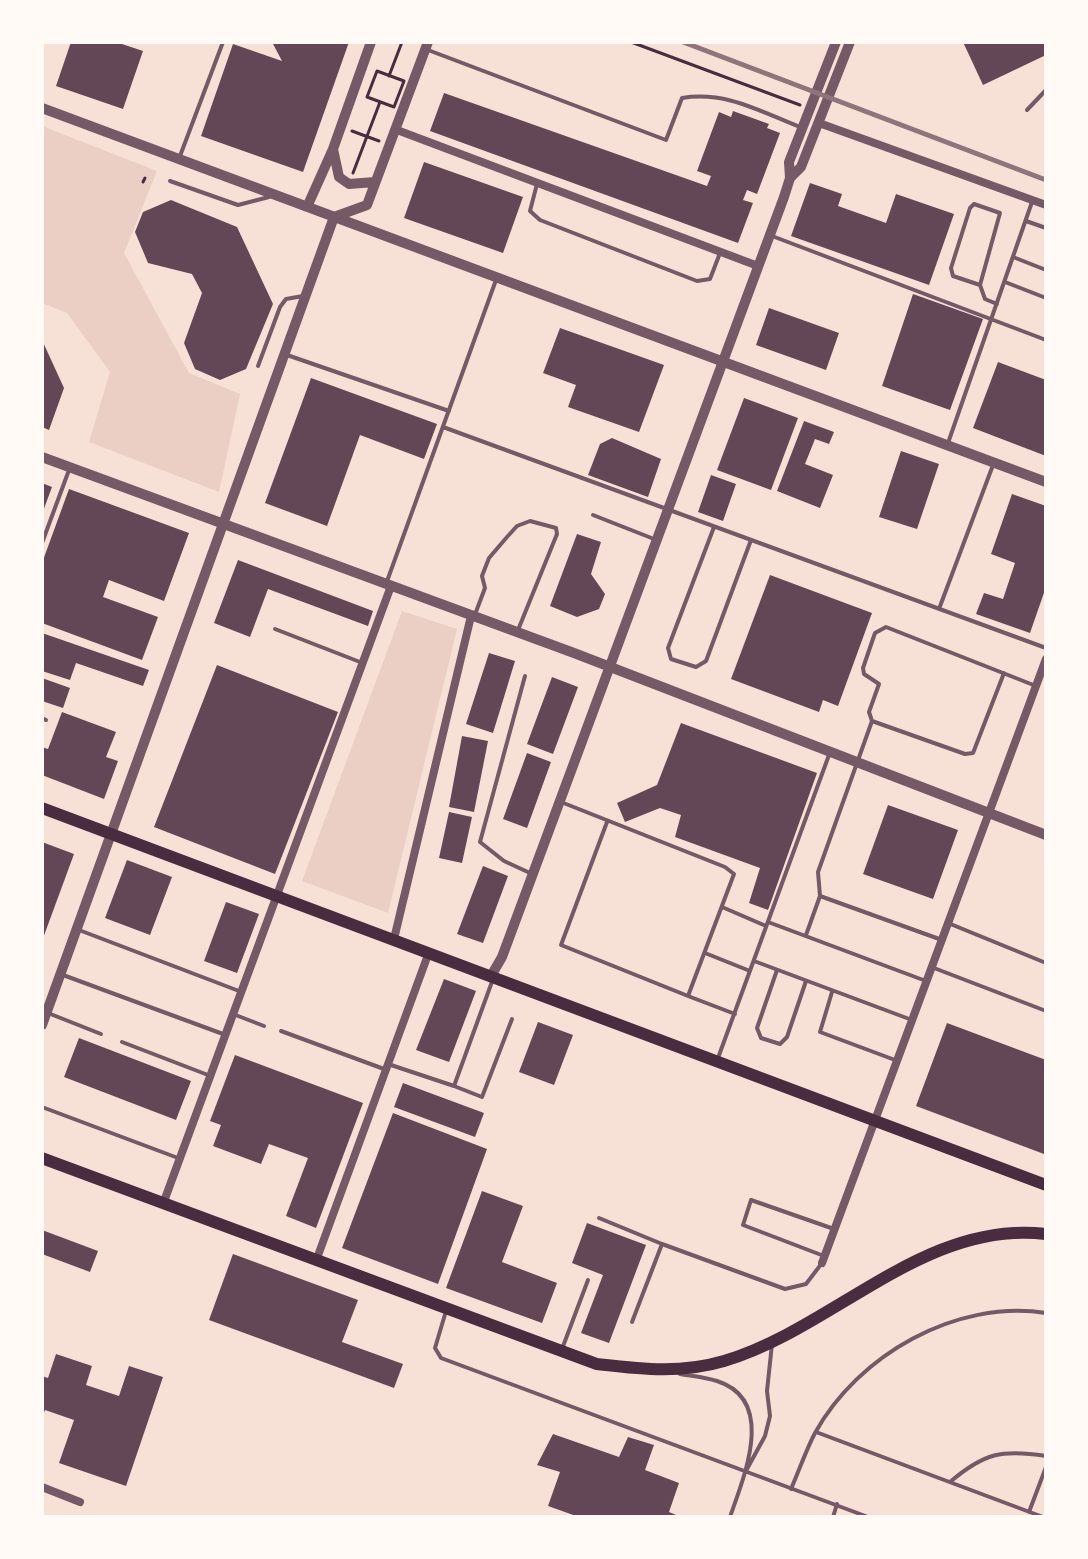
<!DOCTYPE html>
<style>
body{margin:0}
#map{position:relative;width:1088px;height:1559px;overflow:hidden;background:#f7e1d7;font-family:"Fira Sans Condensed",sans-serif}
canvas{display:block}
.frame{position:absolute;inset:0;border:44px solid #fffaf5;pointer-events:none}
</style>
<div id="map">
<canvas width="1088" height="1559"></canvas>
<div class="frame"></div>
</div>
<script>
const g = document.querySelector('canvas').getContext('2d');
g.lineJoin = 'round';
function paint(path, color) { g.fillStyle = color; g.fill(path, 'evenodd'); }
function stroke(path, color, width, dash) { g.strokeStyle = color; g.lineWidth = width; g.lineCap = dash ? 'butt' : 'round'; g.setLineDash(dash || []); g.stroke(path); }
const green = new Path2D(`
 M42,126L157,171L124,253L189,373L240,394L219,492L89,442L110,372L67,313L42,303Z
 M402,611L457,629L388,913L302,881Z`);
const building = new Path2D(`
 M71,42H116L143,51L123,109L56,86Z
 M272,42H349L303,172L201,136L233,44L282,61Z
 M963,42H1046V55L983,85Z
 M444,93L707,186L711,176L697,171L719,112L731,117L733,111L769,124L767,128L780,133L757,194L747,190L743,200L753,203L738,243L430,131Z
 M424,162L523,197L503,253L404,218Z
 M810,183L842,194L838,206L886,223L896,194L954,214L929,285L791,236Z
 M171,200L237,227L273,304L246,369L220,380L195,369L184,343L202,293L192,274L148,263L135,232L143,212Z
 M913,294L983,319L950,410L882,386Z
 M769,308L839,333L826,370L756,345Z
 M560,328L664,365L639,432L568,407L576,385L543,373Z
 M42,340L64,388L49,430L42,427Z
 M998,362L1046,380V456L973,428Z
 M311,378L437,424L424,459L360,435L327,526L265,503Z
 M744,398L798,418L771,490L717,470Z
 M804,421L834,432L829,444L815,439L805,464L833,475L820,508L777,491Z
 M612,438L661,459L648,497L588,475L600,444Z
 M901,451L939,464L917,529L879,517Z
 M711,475L736,484L723,521L698,512Z
 M42,483L52,487L42,514Z
 M69,489L189,533L164,601L109,580L103,597L158,617L142,660L42,623V563Z
 M1012,494L1046,506V587L1030,633L976,614L984,593L1003,599L1015,563L991,554Z
 M577,534L601,542L591,574L605,594L599,609L577,617L550,606Z
 M238,560L373,611L368,626L268,589L250,637L214,623Z
 M770,575L872,613L838,706L823,700L819,712L731,679Z
 M42,633L149,670L143,686L76,663L70,680L42,671Z
 M489,653L515,661L493,733L466,724Z
 M217,665L338,712L275,874L154,827Z
 M552,677L578,687L553,754L527,744Z
 M42,678L70,688L63,708L42,701Z
 M62,712L116,732L106,757L118,761L104,799L42,775V747L48,749Z
 M681,723L817,773L768,910L749,903L760,868L675,837L681,815L660,808L625,822L617,803L657,785Z
 M462,736L488,741L474,812L449,807Z
 M527,753L551,762L527,828L503,819Z
 M888,805L958,830L933,899L863,874Z
 M449,812L472,817L462,863L439,858Z
 M42,842L74,854L42,941Z
 M127,860L172,877L150,935L105,918Z
 M483,866L508,876L483,943L457,934Z
 M226,902L259,914L237,973L204,961Z
 M444,979L476,991L449,1062L416,1050Z
 M538,1022L573,1035L554,1085L519,1072Z
 M947,1023L1046,1060L1044,1154L916,1106Z
 M79,1038L191,1081L176,1120L64,1077Z
 M235,1055L363,1103L316,1228L286,1216L308,1158L269,1144L261,1164L213,1146L221,1125L210,1121Z
 M403,1083L484,1113L475,1137L394,1107Z
 M393,1113L487,1149L438,1284L342,1248Z
 M482,1191L523,1206L502,1262L557,1283L542,1323L446,1288Z
 M587,1223L646,1245L609,1343L581,1333L603,1275L572,1263Z
 M42,1230L98,1251L90,1272L42,1254Z
 M233,1254L358,1300L342,1342L403,1364L394,1388L209,1320Z
 M56,1354L92,1366L86,1385L119,1396L129,1366L163,1377L126,1486L59,1463L74,1420L45,1410L42,1418V1376L48,1378Z
 M553,1434L619,1457L628,1437L654,1445L645,1470L679,1483L669,1512L681,1517H579L548,1506L560,1472L537,1465Z`);
const path = new Path2D(`
 M631,42L800,105
 M377,71L404,81L394,107L367,97Z
 M389,76L402,42
 M352,131L379,141
 M353,173L380,102
 M143,182L145,178`);
const service = new Path2D(`
 M428,50L666,140L682,98C726,91 759,111 800,127
 M1027,110L1046,90
 M180,156L223,42
 M170,181L238,205L269,197
 M537,184L530,211L540,220L697,281L710,279L720,253
 M1026,221L1046,228
 M772,236L1046,340
 M1013,257L1046,270
 M1005,282L1046,298
 M980,285L953,276L951,268L970,208L974,204L1000,213L980,285L985,299L997,304
 M287,355L449,411
 M258,366L280,307L286,299L303,296
 M443,427L1046,648
 M948,443L1032,202
 M593,515L654,539
 M714,527L668,648L671,659L696,667L706,661L751,540
 M42,543L69,470
 M386,584L496,280
 M939,609L993,465
 M474,617L485,588L482,576L489,558L507,537L517,526L530,521L556,528L557,534L518,630
 M275,629L360,662
 M525,676L480,842L504,861L530,873
 M42,718L46,720
 M872,721L965,754L973,753L1004,673
 M561,802L725,867L734,874L688,996L561,945L607,822
 M722,907L766,926
 M768,922L926,981
 M948,923L1046,963
 M79,930L239,991
 M806,935L820,896
 M942,940L820,896L818,872L872,721L869,712L879,684L864,674L863,668L875,633L886,627L1036,686
 M705,953L750,971
 M754,961L912,1020
 M934,968L1046,1011
 M777,970L757,1028L761,1038L780,1044L787,1037L806,981
 M63,975L223,1034
 M493,979L454,1086L482,1097L512,1019
 M832,992L820,1032L895,1060
 M688,996L735,1014
 M48,1013L101,1034
 M233,1014L264,1026
 M281,1031L384,1069
 M122,1042L208,1075
 M718,1058L829,755
 M388,1064L454,1086
 M42,1107L178,1158
 M599,1218L662,1244
 M824,1256L743,1225L751,1200L834,1229
 M446,1311L435,1348L441,1358L868,1517
 M632,1322L662,1244L785,1289L806,1284L822,1263
 M562,1349L588,1280
 M680,1374C692,1376 705,1377 717,1381C777,1400 744,1476 730,1517
 M816,1432L1043,1517
 M747,1469L765,1436L770,1416L767,1391L772,1344
 M950,1482C984,1453 1002,1449 1046,1456
 M791,1489C799,1471 806,1450 815,1433C858,1355 956,1299 1046,1313
 M1029,1512L1046,1467
 M833,1517L837,1504`);
const minor = new Path2D(`
 M819,123L1046,205
 M397,130L758,266
 M394,939L471,616
 M163,1204L391,586
 M316,1261L429,952
 M822,1263L1046,659
 M42,1487L80,1502`);
const tertiary = new Path2D(`
 M42,108L1046,482
 M333,149L339,177L349,184L375,182
 M790,178L801,167L850,42
 M307,207L333,149L371,42
 M334,217L367,205L428,42
 M42,457L574,653L1046,835
 M491,976L502,957L784,197L790,178L789,162L836,42
 M42,1025L334,217`);
const primary = new Path2D(`
 M42,808L1046,1185
 M42,1158L597,1364C641,1369 680,1374 724,1361C833,1329 925,1219 1046,1234`);
const rail = new Path2D(`
 M683,42L1046,180`);
paint(green, '#ebcfc5');
paint(building, '#644757');
stroke(path, '#4a2c40', 3);
stroke(service, '#755966', 4);
stroke(minor, '#755966', 8);
stroke(tertiary, '#755966', 10);
stroke(primary, '#4a2c40', 12);
stroke(rail, '#8f747c', 5);
</script>
